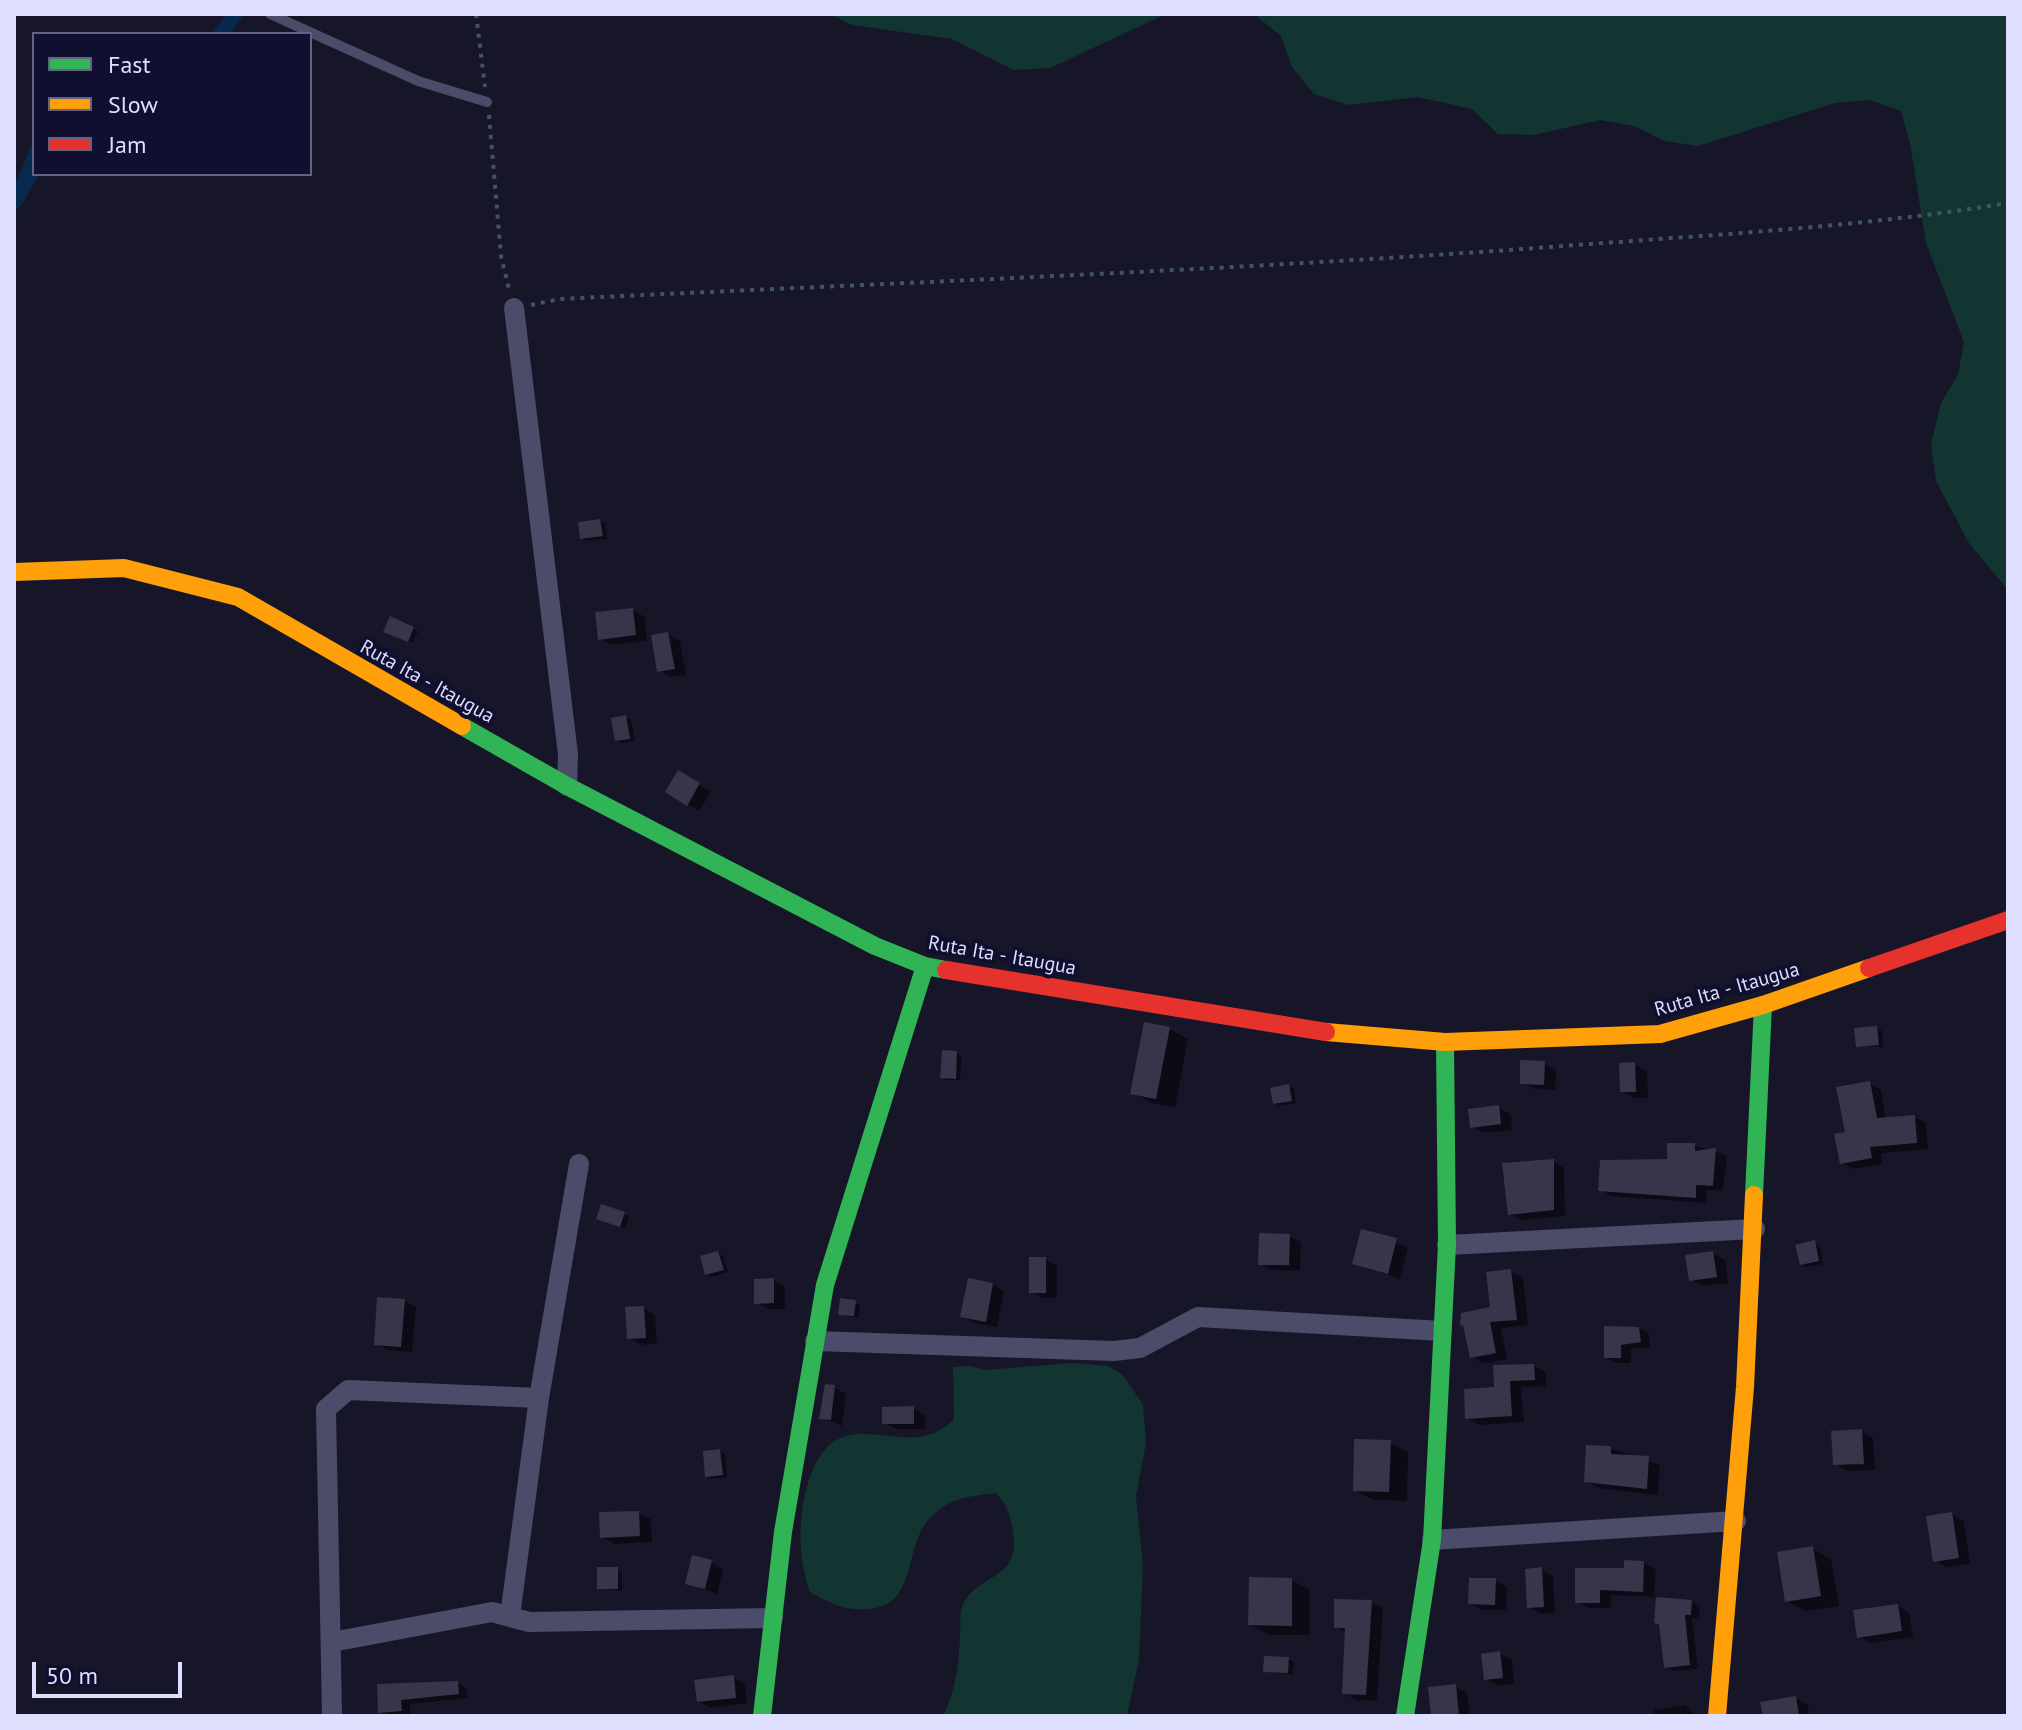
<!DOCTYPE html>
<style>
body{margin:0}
#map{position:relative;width:2022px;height:1730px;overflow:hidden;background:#171628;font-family:"PT Sans",sans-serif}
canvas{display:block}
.frame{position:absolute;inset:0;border:16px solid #dedeff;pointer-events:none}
.legend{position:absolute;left:32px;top:32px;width:280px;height:144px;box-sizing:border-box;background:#110f2f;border:2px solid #636282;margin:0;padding:10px 14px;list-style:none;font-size:24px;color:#dedeff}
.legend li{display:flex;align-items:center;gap:16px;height:40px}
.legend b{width:40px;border:2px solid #636282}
.scale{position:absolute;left:32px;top:1662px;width:150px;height:36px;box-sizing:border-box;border:4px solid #dedeff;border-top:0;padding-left:10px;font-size:24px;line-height:28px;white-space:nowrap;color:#dedeff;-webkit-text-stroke:6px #110f2f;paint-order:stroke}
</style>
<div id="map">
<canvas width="2022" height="1730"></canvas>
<div class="frame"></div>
<ul class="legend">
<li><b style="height:10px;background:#30b455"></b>Fast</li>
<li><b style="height:10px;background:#ff9f0a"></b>Slow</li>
<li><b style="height:10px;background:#e5322d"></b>Jam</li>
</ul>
<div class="scale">50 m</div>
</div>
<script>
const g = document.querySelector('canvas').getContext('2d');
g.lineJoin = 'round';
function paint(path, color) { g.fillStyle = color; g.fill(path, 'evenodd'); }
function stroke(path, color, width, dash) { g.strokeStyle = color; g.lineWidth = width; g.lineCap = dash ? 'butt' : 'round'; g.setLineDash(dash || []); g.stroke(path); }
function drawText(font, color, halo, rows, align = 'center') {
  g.font = font + ' "PT Sans",sans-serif'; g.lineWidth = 8; g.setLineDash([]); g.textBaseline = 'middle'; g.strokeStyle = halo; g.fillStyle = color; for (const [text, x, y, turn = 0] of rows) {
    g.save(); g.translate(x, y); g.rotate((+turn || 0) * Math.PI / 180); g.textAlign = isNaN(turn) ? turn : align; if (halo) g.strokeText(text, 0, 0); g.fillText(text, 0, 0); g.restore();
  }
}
const green = new Path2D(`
 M830,14H1166L1050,68L1014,70L952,39L852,25Z
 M1254,14H2008V590L1969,543L1936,481L1931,444L1941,403L1958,375L1964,342L1926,243L1910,143L1901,111L1870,100L1835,103L1698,146L1665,141L1634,126L1600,120L1534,135L1498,134L1472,109L1418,97L1348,105L1314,94L1292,67L1281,36Z
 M1071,1363L1108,1366L1123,1375L1143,1405L1146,1443L1136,1496L1143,1566L1139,1659L1127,1716H943C955,1692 959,1665 960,1638C961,1629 959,1616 962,1607C975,1573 1022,1582 1013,1531C1010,1514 1007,1505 996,1493C969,1496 948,1498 929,1519C903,1548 918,1606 868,1609C846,1611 828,1603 810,1592C799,1562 798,1526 805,1494C832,1382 905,1472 954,1419L953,1367L970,1366L985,1370Z`);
const water = new Path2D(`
 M227,14H246L228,34H211Z
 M34,139V174H39L23,203L14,212V187Z`);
const shadow = new Path2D(`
 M600,521L605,524L607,539L587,541L582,538Z
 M633,610L645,617L647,641L611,645L599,638Z
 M391,619L418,631L413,643L391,634Z
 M668,634L680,641L686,675L671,677L659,670Z
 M626,717L631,720L635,741L622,743L617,740Z
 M679,773L711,792L699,811L668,792Z
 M1877,1028L1882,1031L1883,1047L1858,1045Z
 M1169,1029L1188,1039L1175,1108L1151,1103L1133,1093Z
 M957,1053L962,1056L960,1080H947L942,1077Z
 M1544,1063L1556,1070L1555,1090L1534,1089L1522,1083Z
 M1635,1064L1647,1071L1648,1098H1633L1622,1091Z
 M1869,1083L1881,1090L1886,1119L1915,1117L1926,1123L1928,1149L1881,1153L1882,1164L1853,1169L1841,1162L1847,1134Z
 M1289,1086L1294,1089L1296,1103L1280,1106L1274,1103Z
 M1499,1108L1511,1114L1512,1130L1484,1133L1472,1127Z
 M1694,1145L1727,1156L1723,1191L1706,1190L1707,1203L1611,1196L1600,1189L1669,1161Z
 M1553,1161L1564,1168L1565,1216L1521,1220L1510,1214Z
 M624,1214L629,1216L626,1228L604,1221Z
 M1362,1231L1408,1247L1400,1279L1354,1263Z
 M1289,1236L1301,1242L1300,1271L1272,1270L1260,1264Z
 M1814,1243L1820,1246L1823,1264L1806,1267L1801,1264Z
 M718,1253L723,1256L728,1272L712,1277L707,1274Z
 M1713,1253L1725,1260L1728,1283L1703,1286L1691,1279Z
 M1045,1259L1057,1266V1298H1042L1031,1291Z
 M1511,1271L1523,1278L1528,1325L1501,1328L1507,1359L1484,1364L1472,1357L1466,1327L1462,1324L1492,1309Z
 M773,1280L785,1287V1309H768L756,1302Z
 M992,1284L1004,1291L997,1327L974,1323L962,1316Z
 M404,1301L416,1307L412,1352L387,1350L376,1343Z
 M855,1302L860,1305L859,1318L840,1314Z
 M643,1308L655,1315L657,1343L641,1345L629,1338Z
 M1639,1328L1649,1334L1650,1347L1631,1349V1363H1616L1606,1357Z
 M1534,1366L1546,1372V1386L1521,1387L1524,1422L1479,1425L1467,1418L1496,1389Z
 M834,1387L846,1394L842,1426L822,1418Z
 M913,1408L925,1415V1429H896L884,1423Z
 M1861,1431L1873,1438L1875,1470L1847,1471L1835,1464Z
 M1390,1442L1408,1453L1407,1501L1373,1500L1355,1490Z
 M1610,1448L1660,1465L1658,1495L1598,1488L1586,1481Z
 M720,1451L725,1454L727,1477L712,1479L707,1476Z
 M639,1513L651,1519L652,1542L614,1544L602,1537Z
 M1952,1514L1964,1521L1970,1564L1946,1567L1935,1560Z
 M1812,1548L1831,1559L1839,1606L1805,1611L1787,1601Z
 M711,1562L723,1569L717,1594L687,1583Z
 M1644,1563L1656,1570L1654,1597L1611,1595V1608H1589L1577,1602Z
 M617,1569L622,1572V1591L599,1588Z
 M1541,1569L1553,1576L1555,1613L1541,1614L1529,1607Z
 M1292,1580L1310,1590L1309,1635H1268L1250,1624Z
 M1495,1580L1507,1587L1506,1610H1482L1470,1603Z
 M1658,1599L1692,1602L1700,1606L1699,1619L1692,1618L1698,1669L1674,1671L1665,1666Z
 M1371,1602L1383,1608L1377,1701L1356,1700L1344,1693L1347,1633L1336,1627Z
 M1898,1606L1909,1613L1913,1637L1870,1643L1859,1636Z
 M1500,1653L1512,1660L1514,1684L1498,1686L1486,1679Z
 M1288,1659L1294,1662L1293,1675L1265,1671Z
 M733,1677L745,1684L747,1703L710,1708L699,1701Z
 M458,1683L467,1689L468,1698L410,1704V1716H388L380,1711L379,1686Z
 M1455,1686L1467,1693L1470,1716H1432Z
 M1796,1698L1808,1705L1809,1716H1765Z
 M1685,1705L1697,1716H1655L1654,1710Z`);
const building = new Path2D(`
 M600,519L603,536L580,539L578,522Z
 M633,608L636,635L598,640L595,612Z
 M390,616L414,627L408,642L383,632Z
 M668,632L675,669L657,672L651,635Z
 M626,715L630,739L615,741L611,718Z
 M678,770L700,783L687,806L665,792Z
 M1144,1022L1170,1027L1156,1099L1130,1094Z
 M1877,1026L1879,1045L1856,1047L1854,1028Z
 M942,1050L957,1051L956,1079L940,1078Z
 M1520,1060L1545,1061L1544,1085L1520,1084Z
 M1635,1062L1636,1092H1620L1619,1063Z
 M1870,1081L1877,1118L1915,1115L1917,1143L1870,1147L1872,1158L1840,1164L1834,1134L1845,1132L1836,1087Z
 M1289,1084L1292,1101L1273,1104L1270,1088Z
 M1499,1105L1501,1124L1470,1128L1468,1109Z
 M1667,1143H1695V1151L1716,1148L1713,1186L1696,1185V1198L1598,1191L1600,1160L1667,1159Z
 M1554,1159V1210L1508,1215L1502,1163Z
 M601,1204L625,1212L620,1227L596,1219Z
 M1361,1229L1397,1238L1388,1274L1352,1264Z
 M1259,1233L1290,1234L1289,1265H1258Z
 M1815,1240L1819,1261L1800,1265L1795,1245Z
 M718,1251L724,1270L705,1275L700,1256Z
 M1713,1251L1717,1277L1689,1281L1685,1255Z
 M1029,1257H1046V1293H1029Z
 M1511,1269L1517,1320L1490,1322L1496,1353L1470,1358L1463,1325L1460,1326L1461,1313L1490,1307L1486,1272Z
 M774,1278V1303L754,1304V1279Z
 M968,1278L993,1283L986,1322L960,1317Z
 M377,1297L405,1299L401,1347L374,1345Z
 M840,1298L856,1300L854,1316L838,1315Z
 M644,1306L646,1338L627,1339L625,1307Z
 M1604,1326L1639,1327L1641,1342L1621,1345V1358H1604Z
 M1534,1364L1535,1380L1510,1381L1512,1416L1465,1419L1464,1389L1494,1387L1493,1365Z
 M825,1384L835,1385L831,1420L819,1419Z
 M914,1406V1424H882V1407Z
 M1862,1429L1864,1464L1833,1465L1831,1431Z
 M1354,1439L1391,1440L1389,1492L1353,1491Z
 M1586,1445L1611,1446V1454L1649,1456L1647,1489L1584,1482Z
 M720,1449L723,1475L705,1477L703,1451Z
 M639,1511L640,1536L600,1538L599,1512Z
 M1952,1512L1959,1558L1933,1562L1926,1516Z
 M1813,1546L1821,1596L1785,1602L1777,1552Z
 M692,1555L712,1560L705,1589L685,1584Z
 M1624,1560L1644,1561L1643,1592L1600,1590V1603H1575V1568H1624Z
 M597,1567H618V1589H597Z
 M1542,1567L1544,1607L1527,1608L1525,1569Z
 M1249,1577L1292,1578V1626L1248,1625Z
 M1469,1578H1496L1495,1605L1468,1604Z
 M1656,1597L1692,1600L1691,1615H1685L1690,1665L1664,1668L1659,1624L1654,1623Z
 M1334,1599L1372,1600L1366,1695L1342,1694L1345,1628H1334Z
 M1898,1604L1902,1631L1857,1638L1853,1610Z
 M1500,1651L1503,1678L1484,1680L1481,1654Z
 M1264,1656L1289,1657L1288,1673L1263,1672Z
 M734,1675L736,1698L697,1702L694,1680Z
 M458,1681L459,1694L401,1700L402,1711L378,1713L377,1684Z
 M1456,1684L1459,1716H1431L1428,1687Z
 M1796,1696L1799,1716H1763L1760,1702Z`);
const path = new Path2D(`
 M476,14L485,87
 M489,115L501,256L509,289
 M531,305L560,299C890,283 1221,271 1551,247C1704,235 1856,228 2008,203`);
const lane = new Path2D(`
 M270,14L418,81L487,102`);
const street = new Path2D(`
 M514,308L568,754L567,786
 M1447,1245L1755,1229
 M815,1341L1114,1351L1140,1348L1198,1317L1442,1331
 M1432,1540L1736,1521
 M510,1616L539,1398L579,1164
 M332,1642L492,1612L529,1622L773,1618
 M332,1716L326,1409L348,1390L539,1398`);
const fast = new Path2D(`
 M462,726L567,786L875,946L925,966L946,970
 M1754,1195L1763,1005
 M762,1716L783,1532L825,1285L925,966
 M1405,1716L1432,1540L1447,1245L1445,1042`);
const slow = new Path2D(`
 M14,572L124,568L238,597L462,726
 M1326,1032L1445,1042L1660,1034L1763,1005L1869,968
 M1717,1716L1745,1387L1754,1195`);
const jam = new Path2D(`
 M1869,968L2008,920
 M946,970L1326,1032`);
const streetNames = [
 ["Ruta Ita - Itaugua",427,682,29],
 ["Ruta Ita - Itaugua",1002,956,10],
 ["Ruta Ita - Itaugua",1727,990,-16]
];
paint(green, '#133532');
paint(water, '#08284e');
paint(shadow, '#0007');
paint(building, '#373549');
stroke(path, '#425464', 4, [4, 6]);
stroke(lane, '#4b4c69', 10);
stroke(street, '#4b4c69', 20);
stroke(fast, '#30b455', 18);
stroke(slow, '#ff9f0a', 18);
stroke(jam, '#e5322d', 18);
drawText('20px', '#dedeff', '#110f2f', streetNames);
</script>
